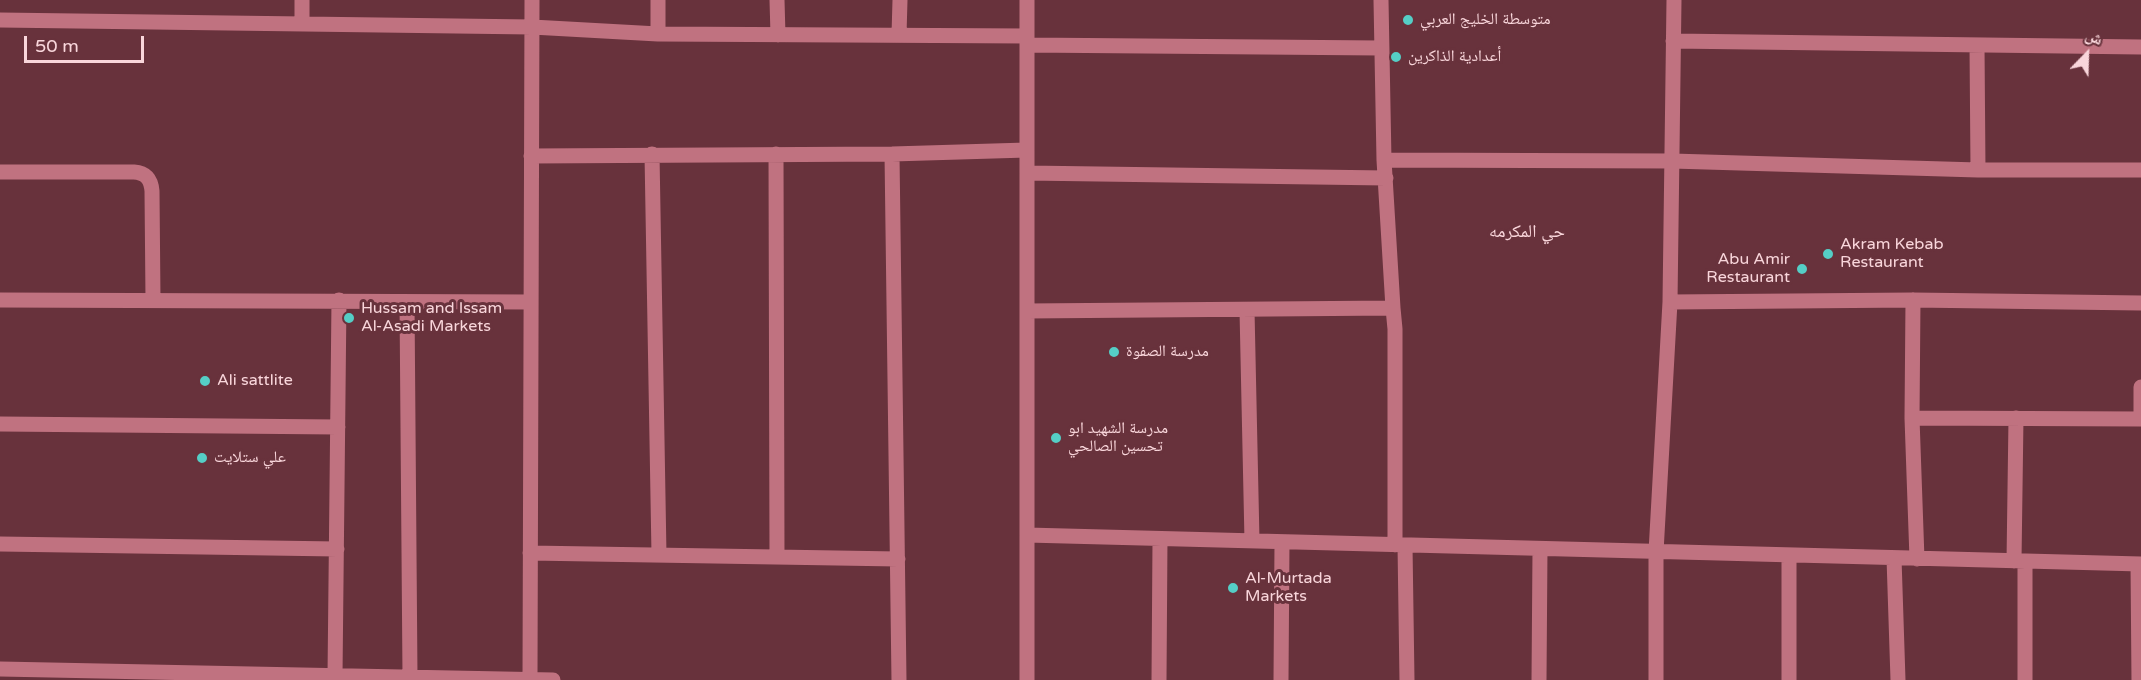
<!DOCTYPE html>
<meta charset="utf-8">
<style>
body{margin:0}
#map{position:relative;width:2141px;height:680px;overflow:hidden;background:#68323c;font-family:"Varela Round","Noto Naskh Arabic",sans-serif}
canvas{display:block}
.north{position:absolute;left:2057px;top:24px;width:60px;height:60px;-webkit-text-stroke:4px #68323c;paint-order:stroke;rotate:23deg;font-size:16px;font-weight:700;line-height:24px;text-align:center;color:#f9d6db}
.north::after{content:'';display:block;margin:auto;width:21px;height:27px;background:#f9d6db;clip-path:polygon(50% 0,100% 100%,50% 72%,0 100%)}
.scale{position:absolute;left:24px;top:36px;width:120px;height:27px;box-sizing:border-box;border:3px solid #f9d6db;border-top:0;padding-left:8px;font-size:18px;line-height:21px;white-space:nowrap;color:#f9d6db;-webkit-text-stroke:4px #68323c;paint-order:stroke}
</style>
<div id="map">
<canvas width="2141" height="680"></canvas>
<div class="north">ش</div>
<div class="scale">50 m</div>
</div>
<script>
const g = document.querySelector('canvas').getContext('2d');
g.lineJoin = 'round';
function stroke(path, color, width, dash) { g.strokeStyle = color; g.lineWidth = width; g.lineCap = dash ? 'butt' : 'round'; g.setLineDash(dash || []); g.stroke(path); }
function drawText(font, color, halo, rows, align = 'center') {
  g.font = font + ' "Varela Round","Noto Naskh Arabic",sans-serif'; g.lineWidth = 6; g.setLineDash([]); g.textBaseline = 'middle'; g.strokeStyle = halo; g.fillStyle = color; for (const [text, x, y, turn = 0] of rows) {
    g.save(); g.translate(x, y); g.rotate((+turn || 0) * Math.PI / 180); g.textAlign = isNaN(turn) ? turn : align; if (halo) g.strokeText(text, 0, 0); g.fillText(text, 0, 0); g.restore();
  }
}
const minor = new Path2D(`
 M302,0V23
 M777,0L778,35
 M1381,0L1384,160L1393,308
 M0,20L532,27L658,34L1027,36
 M658,34V0
 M899,35L900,0
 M1673,41L2141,47
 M1027,45L1380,48
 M1977,45L1978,170
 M652,154L659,555
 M776,154L777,557
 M892,154L899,680
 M531,156L892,154L1027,150
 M1384,160L1672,161L1978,170H2141
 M0,172H134C146,173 151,179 152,191L153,300
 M1027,173L1386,178
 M0,300L530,302
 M1913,300L1912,418L1917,559
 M407,302L410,677
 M1670,302L1913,300L2141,303
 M1247,310L1252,541
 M1027,311L1393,308L1395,329V545
 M2141,387V413
 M1912,418L2141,419
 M0,424L338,427
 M1027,535L2141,564
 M0,544L337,549
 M1405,545L1407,680
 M530,553L898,559
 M1789,555V680
 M1894,558L1898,680
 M2014,561L2016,418
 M2025,561V680
 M2138,564L2139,680
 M0,669L553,680
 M335,676L339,300
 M530,679L532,0
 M1027,680V0
 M1159,680L1160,539
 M1281,680L1282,542
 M1539,680L1540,549
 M1656,680V552L1670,302L1674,0`);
const markers = [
 [1408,20,6,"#55cec6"],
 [1396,57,6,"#55cec6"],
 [1828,254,6,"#55cec6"],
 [1802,269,6,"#55cec6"],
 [349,318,6,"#55cec6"],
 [1114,352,6,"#55cec6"],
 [205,381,6,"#55cec6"],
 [1056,438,6,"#55cec6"],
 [202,458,6,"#55cec6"],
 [1233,588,6,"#55cec6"]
];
const poiNames = [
 ["متوسطة الخليج العربي",1420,20],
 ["أعدادية الذاكرين",1408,57],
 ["Akram Kebab",1840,245],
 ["Restaurant",1840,263],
 ["Abu Amir",1790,260,"right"],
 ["Restaurant",1790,278,"right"],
 ["Hussam and Issam",361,309],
 ["Al-Asadi Markets",361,327],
 ["مدرسة الصفوة",1126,352],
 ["Ali sattlite",217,381],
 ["مدرسة الشهيد ابو",1068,429],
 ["تحسين الصالحي",1068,447],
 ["علي ستلايت",214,458],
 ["Al-Murtada",1245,579],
 ["Markets",1245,597]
];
const neighbourhoodNames = [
 ["حي المكرمه",1527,232]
];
stroke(minor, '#c07280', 15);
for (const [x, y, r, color] of markers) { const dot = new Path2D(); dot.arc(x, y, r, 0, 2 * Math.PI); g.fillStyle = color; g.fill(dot); stroke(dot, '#68323c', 2); }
drawText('16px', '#f9d6db', '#68323c', poiNames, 'left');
drawText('18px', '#f9d6db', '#68323c', neighbourhoodNames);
</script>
